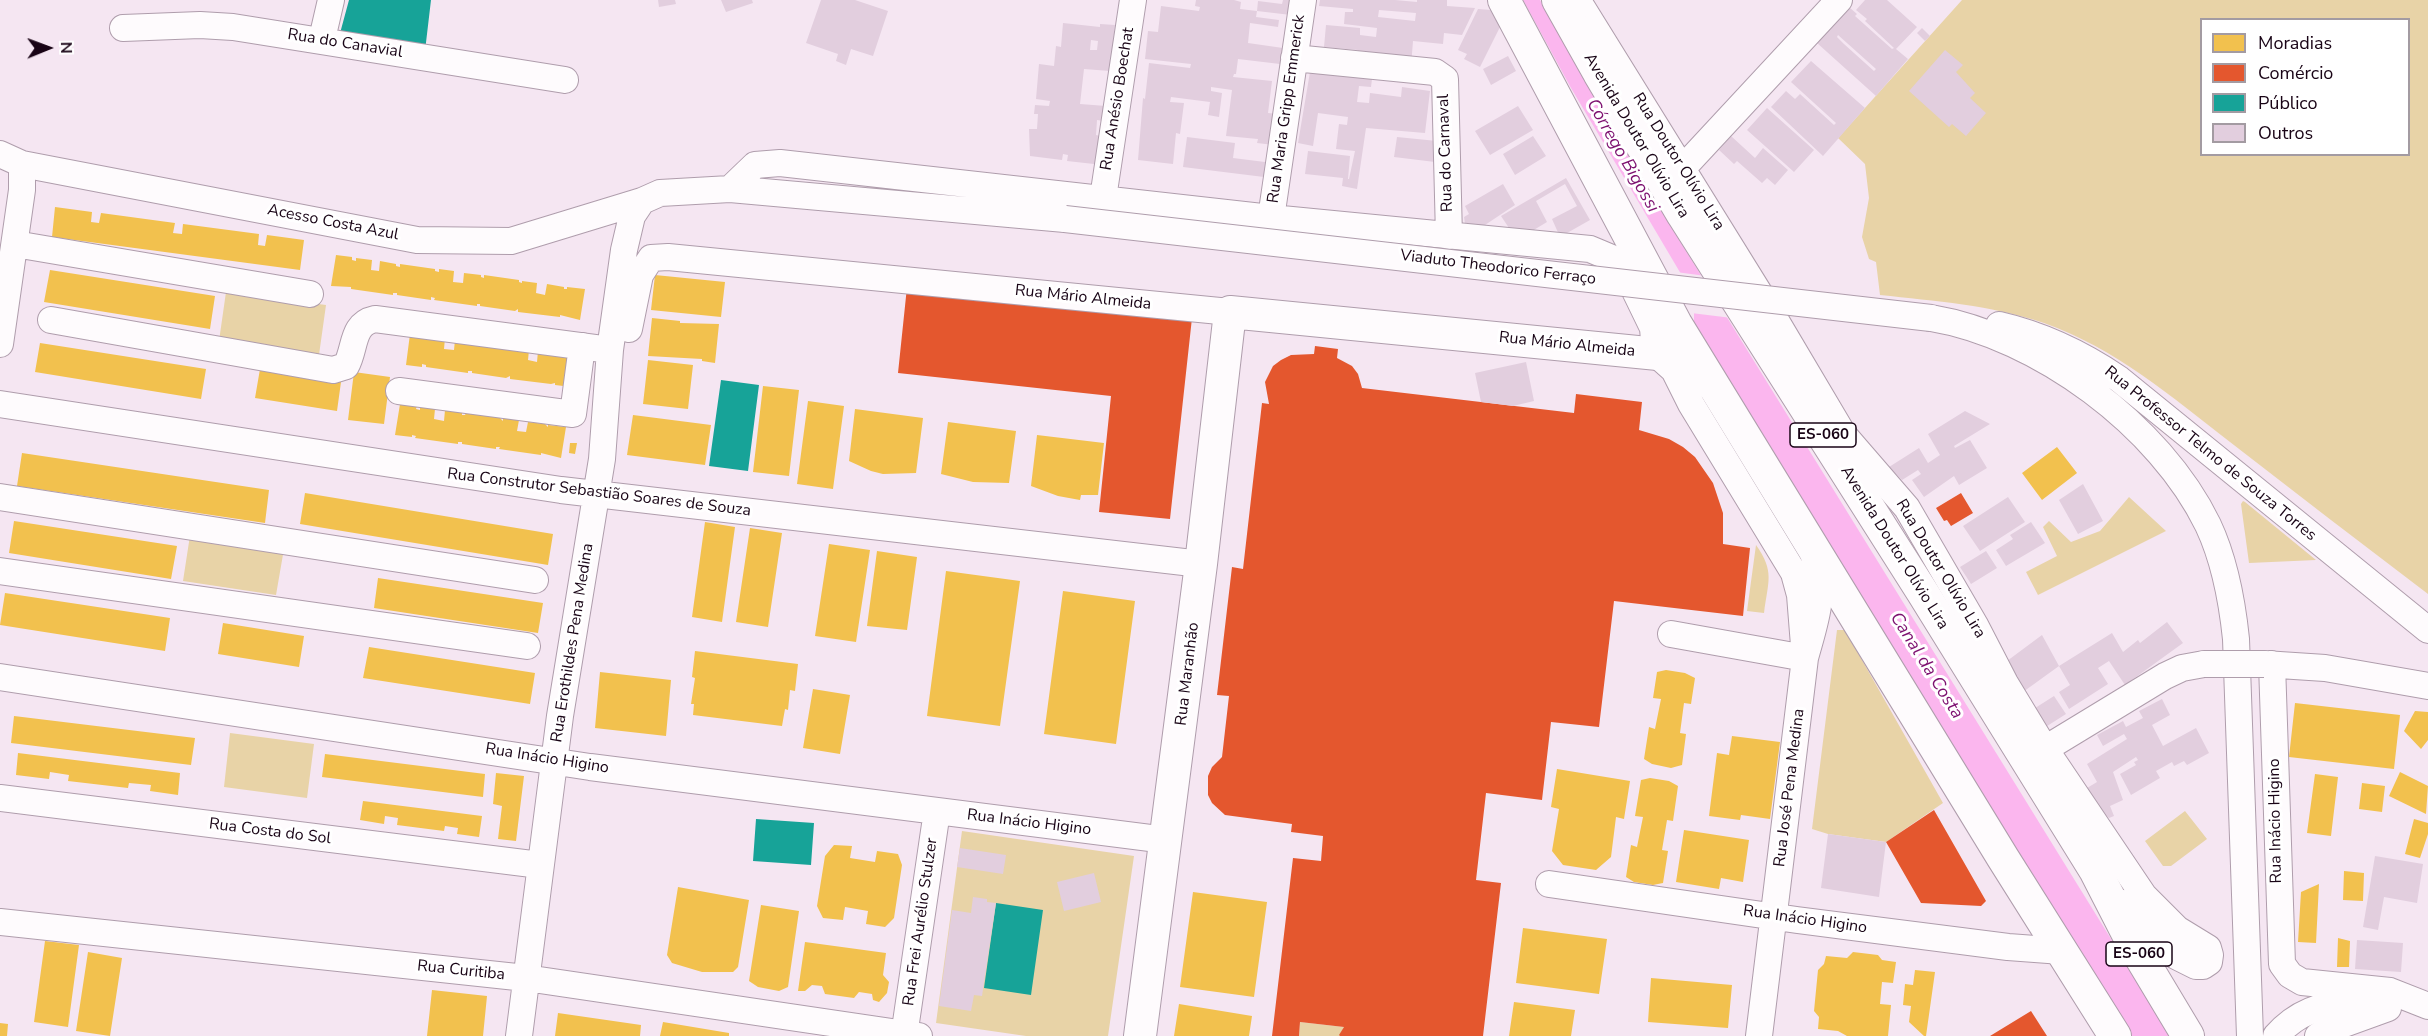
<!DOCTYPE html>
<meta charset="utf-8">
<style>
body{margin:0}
#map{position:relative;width:2428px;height:1036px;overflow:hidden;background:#f5e6f2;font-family:"Nunito Sans",sans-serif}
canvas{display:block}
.legend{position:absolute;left:2200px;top:18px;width:210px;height:138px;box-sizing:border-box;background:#fff;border:2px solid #a39ba2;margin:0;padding:8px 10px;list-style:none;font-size:18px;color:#190416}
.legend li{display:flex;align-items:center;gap:12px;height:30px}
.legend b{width:30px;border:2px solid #a39ba2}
.north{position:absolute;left:18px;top:18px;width:60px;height:60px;-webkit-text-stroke:4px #fff;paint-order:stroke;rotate:89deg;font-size:16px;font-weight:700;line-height:24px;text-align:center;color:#190416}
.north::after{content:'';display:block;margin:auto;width:21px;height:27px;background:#190416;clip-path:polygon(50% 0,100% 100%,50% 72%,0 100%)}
</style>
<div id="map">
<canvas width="2428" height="1036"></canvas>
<ul class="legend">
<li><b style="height:16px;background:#f2c14e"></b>Moradias</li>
<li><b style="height:16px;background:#e4572e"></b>Comércio</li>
<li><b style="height:16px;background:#17a398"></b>Público</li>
<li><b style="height:16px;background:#e2cede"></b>Outros</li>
</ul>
<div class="north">N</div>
</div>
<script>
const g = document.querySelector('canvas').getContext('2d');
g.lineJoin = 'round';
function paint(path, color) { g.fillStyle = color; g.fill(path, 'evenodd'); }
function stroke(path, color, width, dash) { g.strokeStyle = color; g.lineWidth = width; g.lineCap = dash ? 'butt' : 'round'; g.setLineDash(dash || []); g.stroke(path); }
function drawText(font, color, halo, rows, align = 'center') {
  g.font = font + ' "Nunito Sans",sans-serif'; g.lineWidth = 6; g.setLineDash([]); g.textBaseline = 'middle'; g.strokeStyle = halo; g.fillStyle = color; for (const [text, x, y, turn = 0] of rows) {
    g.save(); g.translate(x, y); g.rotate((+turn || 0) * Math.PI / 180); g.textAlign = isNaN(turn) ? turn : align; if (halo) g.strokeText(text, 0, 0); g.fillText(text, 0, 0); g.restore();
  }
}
const green = new Path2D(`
 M1962,0H2428V594C2362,544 2296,493 2230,442C2172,397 2115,348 2044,323C1991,305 1935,301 1880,295L1876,262L1869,259L1862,237L1869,198L1865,164L1838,138ZM2202,20H2408V154H2202Z
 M226,292L326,305L318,362L218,348Z
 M2129,497L2166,531L2038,595L2026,572L2057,556L2043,527L2049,521L2071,542L2100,531Z
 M2243,501L2245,502L2316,560L2249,563L2241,504Z
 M191,529L285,543L276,595L183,581Z
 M1756,545C1775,572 1768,581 1764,613L1747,611Z
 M1837,630H1845L1943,803L1886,842L1828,834L1812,829Z
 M230,733L314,744L307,798L224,787Z
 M2185,811L2207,839L2171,866H2163L2145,841Z
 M962,831L1134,856L1108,1036H1026L936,1023Z
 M1300,1022L1344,1027L1340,1036H1299Z`);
const water = new Path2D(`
 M1523,0H1540L1585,81L1665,217L2171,1036H2130L1694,322V296L1571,88Z`);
const pier = new Path2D(`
 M1676,272L1706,276L1732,318L1691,313V297Z`);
const homes = new Path2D(`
 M55,207L92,212L91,222L99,223L101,213L175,223L173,233L182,234L183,224L259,234L258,245L265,246L267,235L304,240L300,270L52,237Z
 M336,255L352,257V260L356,261V258L372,260L371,270L379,271L380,261L396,264V266L400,267V264L435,269V271L439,272V269L454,271L453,282L463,283L464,273L481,275V277L484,278V275L519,280V282L522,283V281L537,283L536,293L545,295L547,284L564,287V289H567V287L585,289L580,320L560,315V317L518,312V309L515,311L480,306V304H477V306L434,300L435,298L431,297V300L397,295V293H393V295L351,289V287L331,286Z
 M50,270L215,296L210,329L44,302Z
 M655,275L725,282L721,317L651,310Z
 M652,318L680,321V323L719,324L715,363L702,361V359L648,356Z
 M410,334L445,338L444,349L454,350L455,340L529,350L528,360L537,362L538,351L576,356L572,387L555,385V383L551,384L510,379V376L506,378L472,373V371H468V373L426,367V365L422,364V367L406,365Z
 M40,343L206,369L201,399L35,372Z
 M648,360L693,365L688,409L643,404Z
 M260,369L341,382L337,411L255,398Z
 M354,372L390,377L384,424L348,420Z
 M763,386L799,390L789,476L753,472Z
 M808,401L844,406L833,489L797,484Z
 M400,404L417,406L416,409L420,410V407L435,409L434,419L444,421L445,410L462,413V415H465L466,413L500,418L503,421V418L519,420L517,431L526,432L528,422L545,424L548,427V425L566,427L561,458L541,453V455L499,449L500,447H496V449L462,444V442H458V444L415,438L416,436L412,435V437L395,435Z
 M855,409L923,418L916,473L883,474L871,471L849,461Z
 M633,415L711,425L705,465L627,455Z
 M948,422L1016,431L1009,483L973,482L941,474Z
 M1037,435L1104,443L1098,495H1081L1080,500L1058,496L1031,486Z
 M570,443H577L575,454L569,453Z
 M2057,447L2077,473L2042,500L2022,473Z
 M22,453L269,490L265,523L17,486Z
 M305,493L553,534L548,565L300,524Z
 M14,521L177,546L171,579L9,553Z
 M705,522L735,527L722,622L692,617Z
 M750,528L782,533L768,627L736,622Z
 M829,544L870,550L856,642L815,636Z
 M877,551L917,557L907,630L867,626Z
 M946,571L1020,581L1000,726L927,716Z
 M378,578L543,603L538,633L374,608Z
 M1063,591L1135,601L1116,744L1044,734Z
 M5,593L170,618L165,651L0,625Z
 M223,623L304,636L299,667L218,654Z
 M369,647L535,673L530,704L363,678Z
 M695,651L798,664L795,691L790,690L788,710L785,709L782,726L693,715L694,704H691L695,678L692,677Z
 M1666,670L1685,673L1695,678L1691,704L1684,703L1680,733L1686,734L1682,765L1671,768L1652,764L1644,759L1649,727L1655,729L1661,699L1653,698L1657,672Z
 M600,672L671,680L666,736L595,728Z
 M813,689L850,695L840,754L803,748Z
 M2295,703L2400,715L2394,769L2289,757Z
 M2415,711L2428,712V740L2421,749L2404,731Z
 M14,716L195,738L191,765L11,743Z
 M1732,736L1780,742L1770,819L1741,815L1740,820L1709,816L1717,753L1729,755Z
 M18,753L180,773L178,795L150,791L151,785L129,783L128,788L68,781L69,775L50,772L49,779L16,775Z
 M325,754L485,774L483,797L322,777Z
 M1557,769L1630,781L1624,819L1616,817L1611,857L1596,870L1563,865L1552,851L1559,809L1551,807Z
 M2400,772L2428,786L2426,814L2389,796Z
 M496,773L524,776L516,841L498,839L502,806L493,804Z
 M2315,774L2338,777L2331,836L2307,833Z
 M1650,778L1669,781L1678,786L1673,821L1667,820L1662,850L1668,851L1663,883L1653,885L1634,882L1626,877L1631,845L1637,847L1643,817L1635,816L1641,780Z
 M2362,783L2385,786L2382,812L2359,809Z
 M363,801L482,816L479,837L457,834L458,828L445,826L444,831L397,825L398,818L385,816L384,824L360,820Z
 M2414,819L2428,823V834L2420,858L2405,854Z
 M1684,830L1749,840L1743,882L1721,878L1719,889L1676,882Z
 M834,845L852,846L850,858L875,862L877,851L898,854L902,865L894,918L885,927L866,924L868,911L845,907L843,920L823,918L817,906L825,856Z
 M2344,871L2364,873L2363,901L2343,900Z
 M2319,884L2316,943L2298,942L2301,892Z
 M678,887L749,900L738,967L733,972H702L672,963L667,955Z
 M1193,892L1267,902L1254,997L1180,987Z
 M761,905L799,911L788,987L779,991L758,987L749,981Z
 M1523,928L1607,939L1599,994L1516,983Z
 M2338,938L2350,941L2349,967H2337Z
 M45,941L79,945L68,1027L34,1022Z
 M805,942L886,953L883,975L889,982L887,993L879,1002L873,1000L872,994L859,992L854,998L825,994L822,986L812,985L805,991H798Z
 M88,952L122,958L110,1036L76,1031Z
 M1853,952L1878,955L1882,960L1896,962L1893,983L1882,982L1880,1004L1891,1005L1888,1036H1847L1838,1031L1818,1029L1819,1017L1814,1011L1818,970L1824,964L1826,956L1847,958Z
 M1915,970L1935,972L1926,1036H1924L1909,1022L1911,1006L1903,1005L1905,984L1913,985Z
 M1651,978L1732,985L1728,1028L1648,1022Z
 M432,990L487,996L483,1036H427Z
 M1514,1002L1575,1010L1571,1036H1509Z
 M1179,1004L1252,1016L1249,1036H1174Z
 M558,1013L641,1025L640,1036H555Z
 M663,1022L729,1033V1036H660Z
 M0,1023L8,1024L7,1036H0Z`);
const shops = new Path2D(`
 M907,287L1192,318L1170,519L1099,512L1111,396L898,373Z
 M1315,346L1338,349L1337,358L1352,366L1358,374L1362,388L1574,413L1576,394L1642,402L1639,430L1669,439L1683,447L1695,457L1713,483L1723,513V544L1750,548L1743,616L1614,601L1599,727L1551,722L1542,800L1486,793L1476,880L1501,883L1483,1036H1340L1339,1035L1344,1027L1300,1022L1299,1036H1272L1293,858L1321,861L1323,836L1291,832L1292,824L1225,815L1212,803L1208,795V776L1212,767L1222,757L1229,696L1217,695L1232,567L1243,569L1262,403L1269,404L1265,382L1273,366L1281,360L1291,355L1314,354Z
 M1961,493L1973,513L1951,526L1947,520L1944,521L1936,508Z
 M1934,810L1986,901L1981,906L1921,903L1886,842Z
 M2031,1011L2047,1036H1990Z`);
const public = new Path2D(`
 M349,0H431L425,51L339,37Z
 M721,380L759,385L748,471L709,466Z
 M756,819L814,823L811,865L753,861Z
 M996,903L1043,910L1031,995L984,988Z`);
const building = new Path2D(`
 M658,0H675L676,4L659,7Z
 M721,0H752L753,3L726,12Z
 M821,0H855L888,11L873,56L851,49L846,65L836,61L838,54L806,43Z
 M1196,0H1234L1241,2L1240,9L1257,11L1256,17L1279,20L1278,27L1250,23L1248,43L1283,48L1280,64L1238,59L1236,74H1234L1233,77L1272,81L1268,113L1278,114L1274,145L1257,143L1258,139L1226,136L1232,90L1211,87V91L1222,93L1219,117L1208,115L1210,102L1171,97L1170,102L1184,103L1180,134L1176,133L1173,164L1138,160L1143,98L1145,99L1149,63L1190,68L1191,64L1145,59L1148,31L1158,32L1161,6L1199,11L1200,7L1195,6Z
 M1283,0H1293L1291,15L1257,11L1258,1L1282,4Z
 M1320,0H1395L1417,2V0H1447V6L1475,8L1462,35L1444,33L1443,44L1413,41L1411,66L1358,56V50L1324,47L1326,25L1360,28V35L1376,37L1377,28L1344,24L1345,12H1353V9L1319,6ZM1379,10L1416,13L1415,21L1378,17Z
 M1865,0H1887L1917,27L1896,49L1908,59L1876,96L1817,43L1849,7L1857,14L1855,16L1892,49L1894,48L1865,21L1867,19L1856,10ZM1838,35L1876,69L1874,71L1844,44L1837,37Z
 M1478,9L1491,10L1500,27L1480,67L1464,59L1467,54L1458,50Z
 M1063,23L1100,27V24L1115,25L1110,71L1084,69L1080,104L1106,106L1104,121L1097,120L1096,135L1105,137L1103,165L1067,161L1068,155L1063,154L1062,160L1030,156L1029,129H1037L1038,114H1034L1035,105L1049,106L1050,101L1036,99L1039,64L1054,66L1056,46L1061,47ZM1091,40L1098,41L1097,50H1090Z
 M1922,28L1930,36L1925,41L1917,33Z
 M1945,50L1963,65L1956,72L1975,93L1970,98L1986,113L1966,136L1952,124L1949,127L1909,91Z
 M1508,56L1516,71L1491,85L1483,69Z
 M1811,61L1865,108L1823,156L1771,107L1786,91L1795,99L1800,94L1834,125L1836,123L1791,82Z
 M1310,72L1372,79L1371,87L1359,86L1357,102L1369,103L1370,93L1401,97L1402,87L1430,91L1425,133L1366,128L1357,189L1342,186L1343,178L1305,174L1308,151L1350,156L1348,179H1349L1355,151L1336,149L1339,124L1347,125L1348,117L1318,113L1313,146L1298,143Z
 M1518,106L1533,130L1490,155L1475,131Z
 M1767,108L1814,150L1794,172L1747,130Z
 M1533,136L1546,156L1515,175L1503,154Z
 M1731,136L1755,158L1763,148L1788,170L1775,185L1767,178L1762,183L1737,161L1734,164L1719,150Z
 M1187,137L1235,143L1233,158L1265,162L1264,177L1183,167Z
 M1397,137L1437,141L1435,162L1394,157Z
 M1566,178L1590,220L1560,237L1552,219L1577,206L1565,184L1536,201L1547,222L1517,240L1501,216Z
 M1503,184L1515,205L1476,231H1466L1464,217L1469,214L1465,206Z
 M1526,362L1534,401L1513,406L1481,402L1475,373Z
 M1965,411L1990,424L1954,446L1955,448L1970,440L1987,468L1959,485L1954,476L1924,497L1912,480L1921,474L1918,470L1902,480L1889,467L1919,448L1928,463L1940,455L1928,434Z
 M2083,484L2103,521L2078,534L2059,500Z
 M2008,497L2025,522L1980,551L1963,526Z
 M2031,522L2045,543L2006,566L1996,550L2013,539L2010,535Z
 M1986,551L1997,568L1971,584L1960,567Z
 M2167,622L2183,643L2125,685L2109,661L2098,668L2108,684L2069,709L2059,692L2070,685L2059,666L2112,633L2123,652L2138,640L2140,643Z
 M2042,635L2059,666L2023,692L2007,661Z
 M2054,696L2066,714L2044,728L2032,710Z
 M2162,699L2170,715L2152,725L2163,746L2196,728L2209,753L2187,765L2184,761L2174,766L2172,762L2156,771L2160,778L2131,795L2120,774L2136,765L2134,762L2138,760L2136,757L2113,772L2123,800L2110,806L2114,816L2109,818L2101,811L2087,788L2097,782L2087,764L2127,739L2124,734L2103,746L2097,735L2123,721L2126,727L2143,718L2139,711Z
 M1828,834L1886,842L1879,897L1821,888Z
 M960,848L1006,855L1003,874L957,867Z
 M2375,856L2423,864L2417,903L2384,897L2378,930L2363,927Z
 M1094,873L1101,902L1064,911L1057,882Z
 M973,897L987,899V902L996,903L982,996L974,995L971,1011L939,1006L952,910L971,913Z
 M2357,940L2403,943L2401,972L2355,969Z`);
const minor = new Path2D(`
 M1578,1L1766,304L1843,434L1907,508L1975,625L2005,683L2045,749L2144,896L2177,929L2208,948L2210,955L2209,962L2203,966H2196L2176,956L2143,929L2122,903
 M123,28L200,25L233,27L565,80
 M322,39L331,0
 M1294,58L1435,72L1445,79L1449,236
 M0,154L22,164L417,240L511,241L642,201
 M1682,169L1839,0
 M730,189L755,165L780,163L1271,218L1590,249L1621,262L1653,328L1655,353L1674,370L1691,404L1794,573L1800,595L1805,658L1671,634
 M1103,198L1133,0
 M1271,218L1303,0
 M15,244L310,294
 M1931,318C2039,336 2160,426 2208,525C2225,561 2232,600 2236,639L2250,1036
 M51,320L333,370L346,366C356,348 351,324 375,319L610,350
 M1999,325C2043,335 2082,354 2119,379L2428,630
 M629,329L640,275L651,258L668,257L1230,312
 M0,344L22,190V164
 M399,391L573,414L582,346
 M0,404L561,490L1201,564
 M0,497L535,580
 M0,571L527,646
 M2264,664L2325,668L2428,686
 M2272,664L2282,964L2290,975L2302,982L2390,991L2428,1006
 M0,677L590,767L1166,840
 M2045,749L2165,676L2182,668L2204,664
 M0,798L540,865
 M1549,884L1797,920L2008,947L2062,951
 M0,922L526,978L919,1036
 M519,1036L560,716L602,459L610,350L624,250L632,216L642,201L660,193L730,189L1065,219
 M904,1036L937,811
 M1759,1036L1805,658C1815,621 1826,595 1814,556
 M2276,1036C2301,1007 2334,1000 2371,1003
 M2318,1036L2333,1028L2388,1008`);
const major = new Path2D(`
 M1504,0L1676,324L2003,858L2115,1036
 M1558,0L1599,73L1683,215L1923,593L2095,870L2134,946L2188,1036
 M1140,1036L1201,564L1230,312L1668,355L1693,366L1712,385`);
const minorBridge = new Path2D(`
 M1065,219L1931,318
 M2204,664H2264`);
const shields = [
 [1823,435,66],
 [2139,954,66]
];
const shieldNames = [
 ["ES-060",1823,435],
 ["ES-060",2139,954]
];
const streetNames = [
 ["Rua do Canavial",345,44,9],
 ["Rua Anésio Boechat",1118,99,-81],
 ["Rua Maria Gripp Emmerick",1287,109,-82],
 ["Avenida Doutor Olívio Lira",1636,136,59],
 ["Rua do Carnaval",1446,153,-92],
 ["Rua Doutor Olívio Lira",1678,162,58],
 ["Acesso Costa Azul",333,223,11],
 ["Viaduto Theodorico Ferraço",1498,268,7],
 ["Rua Mário Almeida",1083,298,6],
 ["Rua Mário Almeida",1567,345,6],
 ["Rua Professor Telmo de Souza Torres",2210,454,39],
 ["Rua Construtor Sebastião Soares de Souza",599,493,7],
 ["Avenida Doutor Olívio Lira",1894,548,58],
 ["Rua Doutor Olívio Lira",1940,569,59],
 ["Rua Erothildes Pena Medina",573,643,-81],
 ["Rua Maranhão",1188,674,-83],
 ["Rua Inácio Higino",547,759,9],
 ["Rua José Pena Medina",1790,788,-83],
 ["Rua Inácio Higino",2276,821,-91],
 ["Rua Inácio Higino",1029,823,7],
 ["Rua Costa do Sol",270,832,7],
 ["Rua Inácio Higino",1805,920,8],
 ["Rua Frei Aurélio Stulzer",921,922,-82],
 ["Rua Curitiba",461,971,6]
];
const waterNames = [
 ["Córrego Bigossi",1622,156,60],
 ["Canal da Costa",1926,666,58]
];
paint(green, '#e8d3a7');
paint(water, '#fbb6ee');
paint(pier, '#f5e6f2');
paint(homes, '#f2c14e');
paint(shops, '#e4572e');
paint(public, '#17a398');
paint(building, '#e2cede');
stroke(minor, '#af9dac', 28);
stroke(major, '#af9dac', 34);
stroke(minor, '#fefbfd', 26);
stroke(major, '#fefbfd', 32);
stroke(minorBridge, '#af9dac', 28, []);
stroke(minorBridge, '#fefbfd', 26);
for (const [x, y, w] of shields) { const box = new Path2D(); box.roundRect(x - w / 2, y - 12, w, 24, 4.5); g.fillStyle = '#fff'; g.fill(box); stroke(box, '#190416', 1.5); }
drawText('bold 15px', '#190416', null, shieldNames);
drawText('16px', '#190416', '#fff', streetNames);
drawText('italic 18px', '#7d1170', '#fff', waterNames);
</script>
